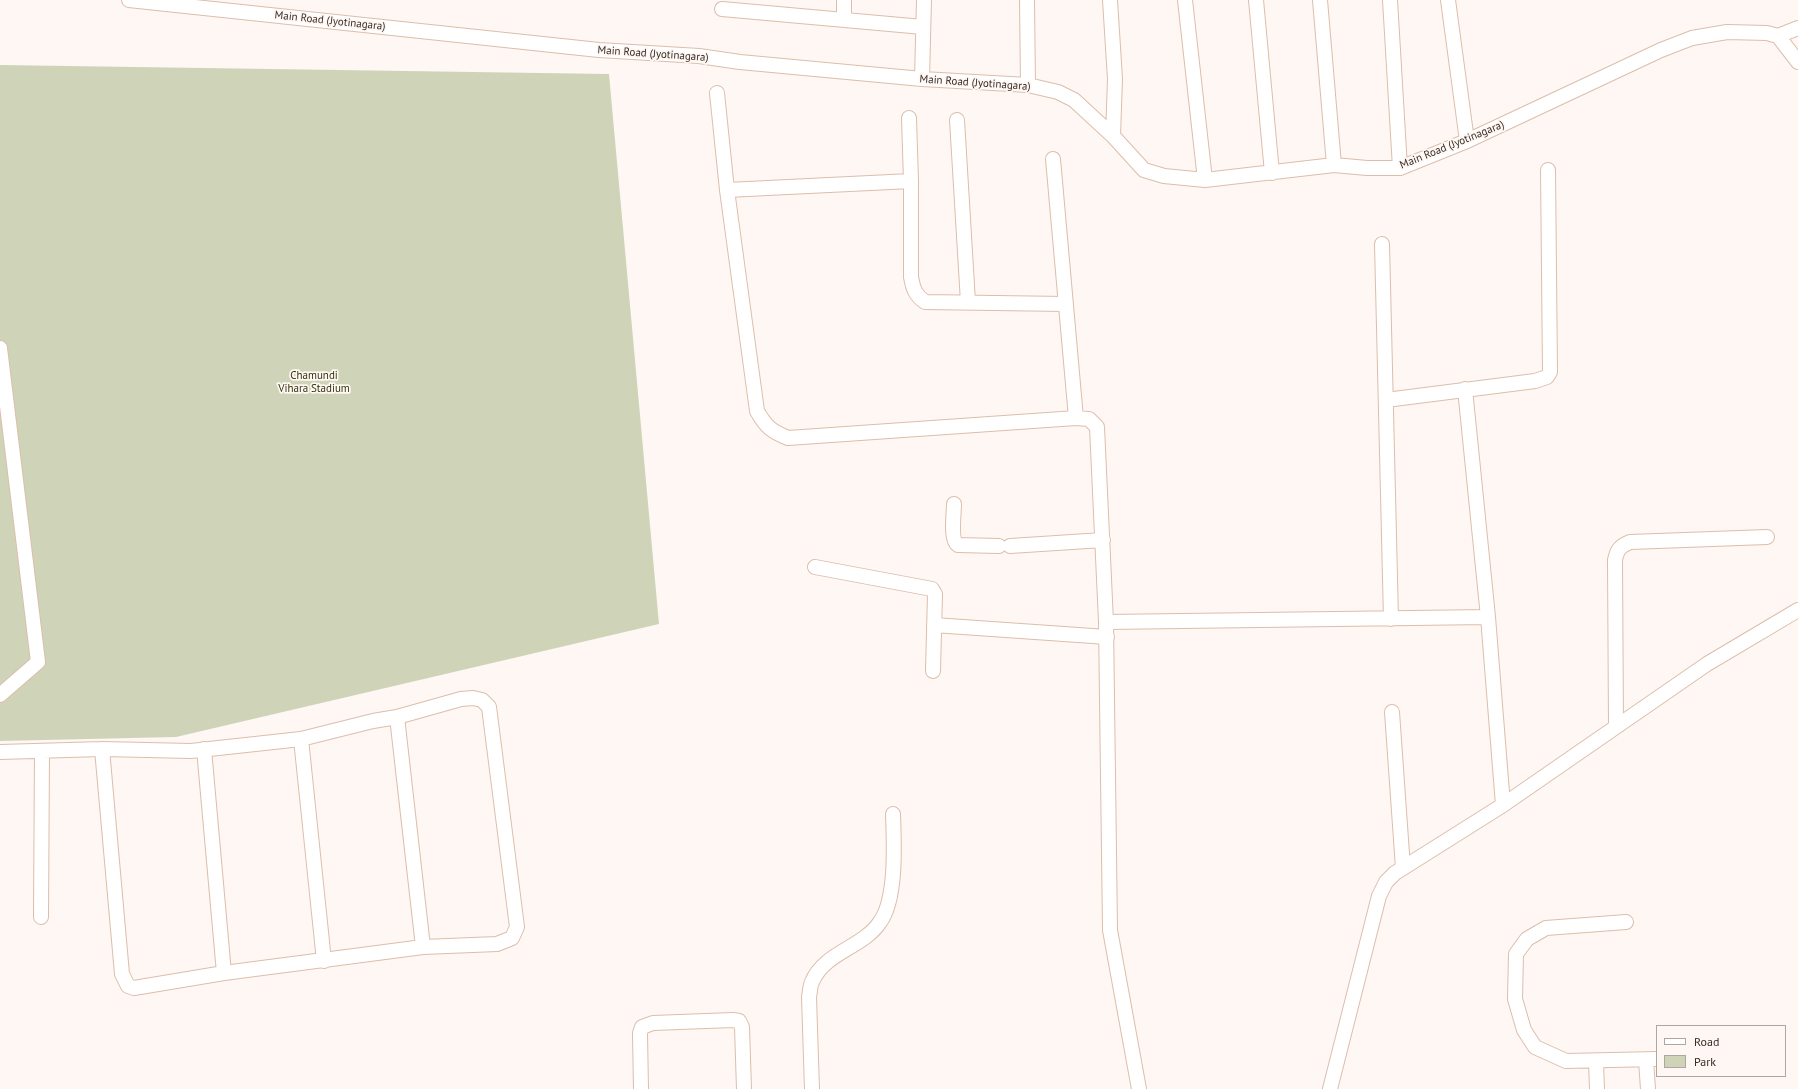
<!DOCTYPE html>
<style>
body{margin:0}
#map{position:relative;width:1798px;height:1089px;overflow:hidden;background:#fef7f4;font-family:"PT Sans",sans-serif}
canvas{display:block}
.legend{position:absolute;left:1656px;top:1025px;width:130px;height:52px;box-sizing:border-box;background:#fef7f4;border:1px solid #aea6a1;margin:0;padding:5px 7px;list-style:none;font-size:12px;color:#372c24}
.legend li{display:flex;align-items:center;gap:8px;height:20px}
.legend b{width:20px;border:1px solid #aea6a1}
</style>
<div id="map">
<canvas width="1798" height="1089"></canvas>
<ul class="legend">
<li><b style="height:5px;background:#fff"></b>Road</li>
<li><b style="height:11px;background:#cfd4b9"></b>Park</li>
</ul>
</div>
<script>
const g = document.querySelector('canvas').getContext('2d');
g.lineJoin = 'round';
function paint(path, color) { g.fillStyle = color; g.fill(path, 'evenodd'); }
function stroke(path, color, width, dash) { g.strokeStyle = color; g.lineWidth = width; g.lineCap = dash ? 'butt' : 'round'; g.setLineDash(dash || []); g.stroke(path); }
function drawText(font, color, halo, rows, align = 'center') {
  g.font = font + ' "PT Sans",sans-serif'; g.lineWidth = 3.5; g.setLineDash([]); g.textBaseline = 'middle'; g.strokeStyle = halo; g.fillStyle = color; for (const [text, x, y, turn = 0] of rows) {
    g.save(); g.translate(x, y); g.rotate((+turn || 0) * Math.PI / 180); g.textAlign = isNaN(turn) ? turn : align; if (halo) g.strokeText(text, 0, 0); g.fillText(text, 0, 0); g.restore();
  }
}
const green = new Path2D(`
 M0,65L609,74L659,624L176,737L0,741Z`);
const minor = new Path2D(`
 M129,0L599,50L699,56L740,62L922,79L1028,85L1058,92L1074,100L1113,136L1144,170L1164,176L1205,180L1334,165L1367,168H1400L1467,141L1661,50L1692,38L1727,32L1767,33L1778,36L1798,62
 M844,0V20
 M1027,0L1028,85
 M1110,0L1115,79L1113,136
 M1185,0L1205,180
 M1256,0L1272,173
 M1320,0L1334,165
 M1390,0L1400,168
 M1448,0L1467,141
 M722,9L923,27
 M1778,36L1798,28
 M922,79L924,0
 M717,93L727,190L757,411C766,427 771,431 788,438L1076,418L1089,419L1097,427L1106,622L1110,930L1139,1089
 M909,118L911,181V277C913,288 915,295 925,302L1065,304
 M957,120L968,302
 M1053,159L1076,418
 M727,190L911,181
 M1382,244L1391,619
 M0,348L38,662L0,695
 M1465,389L1488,617L1503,805
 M1386,400L1535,381L1547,377L1550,372L1548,170
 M954,504C954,514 950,540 958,545L999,546
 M1010,546L1103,540
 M815,567L932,589L935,594L933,671
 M1106,622L1488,617
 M934,625L1107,637
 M1392,712L1403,868
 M397,717L423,947
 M1616,727L1615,560C1617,550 1620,546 1630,542L1767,537
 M301,739L324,961
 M204,749L224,973
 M0,752L102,749L191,751L301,739L373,721L397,717L461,699L473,698L482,700L489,707L517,927L512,938L497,944L423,947L224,973L134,988L128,986L122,974L102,749
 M41,917L42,751
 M1626,922L1546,928L1527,939L1516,954L1515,999L1524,1030L1535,1047L1566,1061L1657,1059
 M1646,1060L1648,1089
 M1596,1062L1597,1089
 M641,1089L640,1033L642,1027L653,1023L733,1020L739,1021L742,1027L744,1089
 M812,1089L809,997C810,992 810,986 812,982C824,952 863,948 880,922C897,899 894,842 893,814
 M1330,1089L1379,896L1386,882L1395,873L1503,805L1707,664L1798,610`);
const streetNames = [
 ["Main Road (Jyotinagara)",330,21,6],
 ["Main Road (Jyotinagara)",653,54,4],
 ["Main Road (Jyotinagara)",975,83,4],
 ["Main Road (Jyotinagara)",1452,145,-22]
];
const parkNames = [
 ["Chamundi",314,376],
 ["Vihara Stadium",314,389]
];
paint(green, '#cfd4b9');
stroke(minor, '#dcbeab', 16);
stroke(minor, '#fff', 14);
drawText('11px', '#372c24', '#fef7f4', streetNames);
drawText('11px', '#303507', '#fef7f4', parkNames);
</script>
